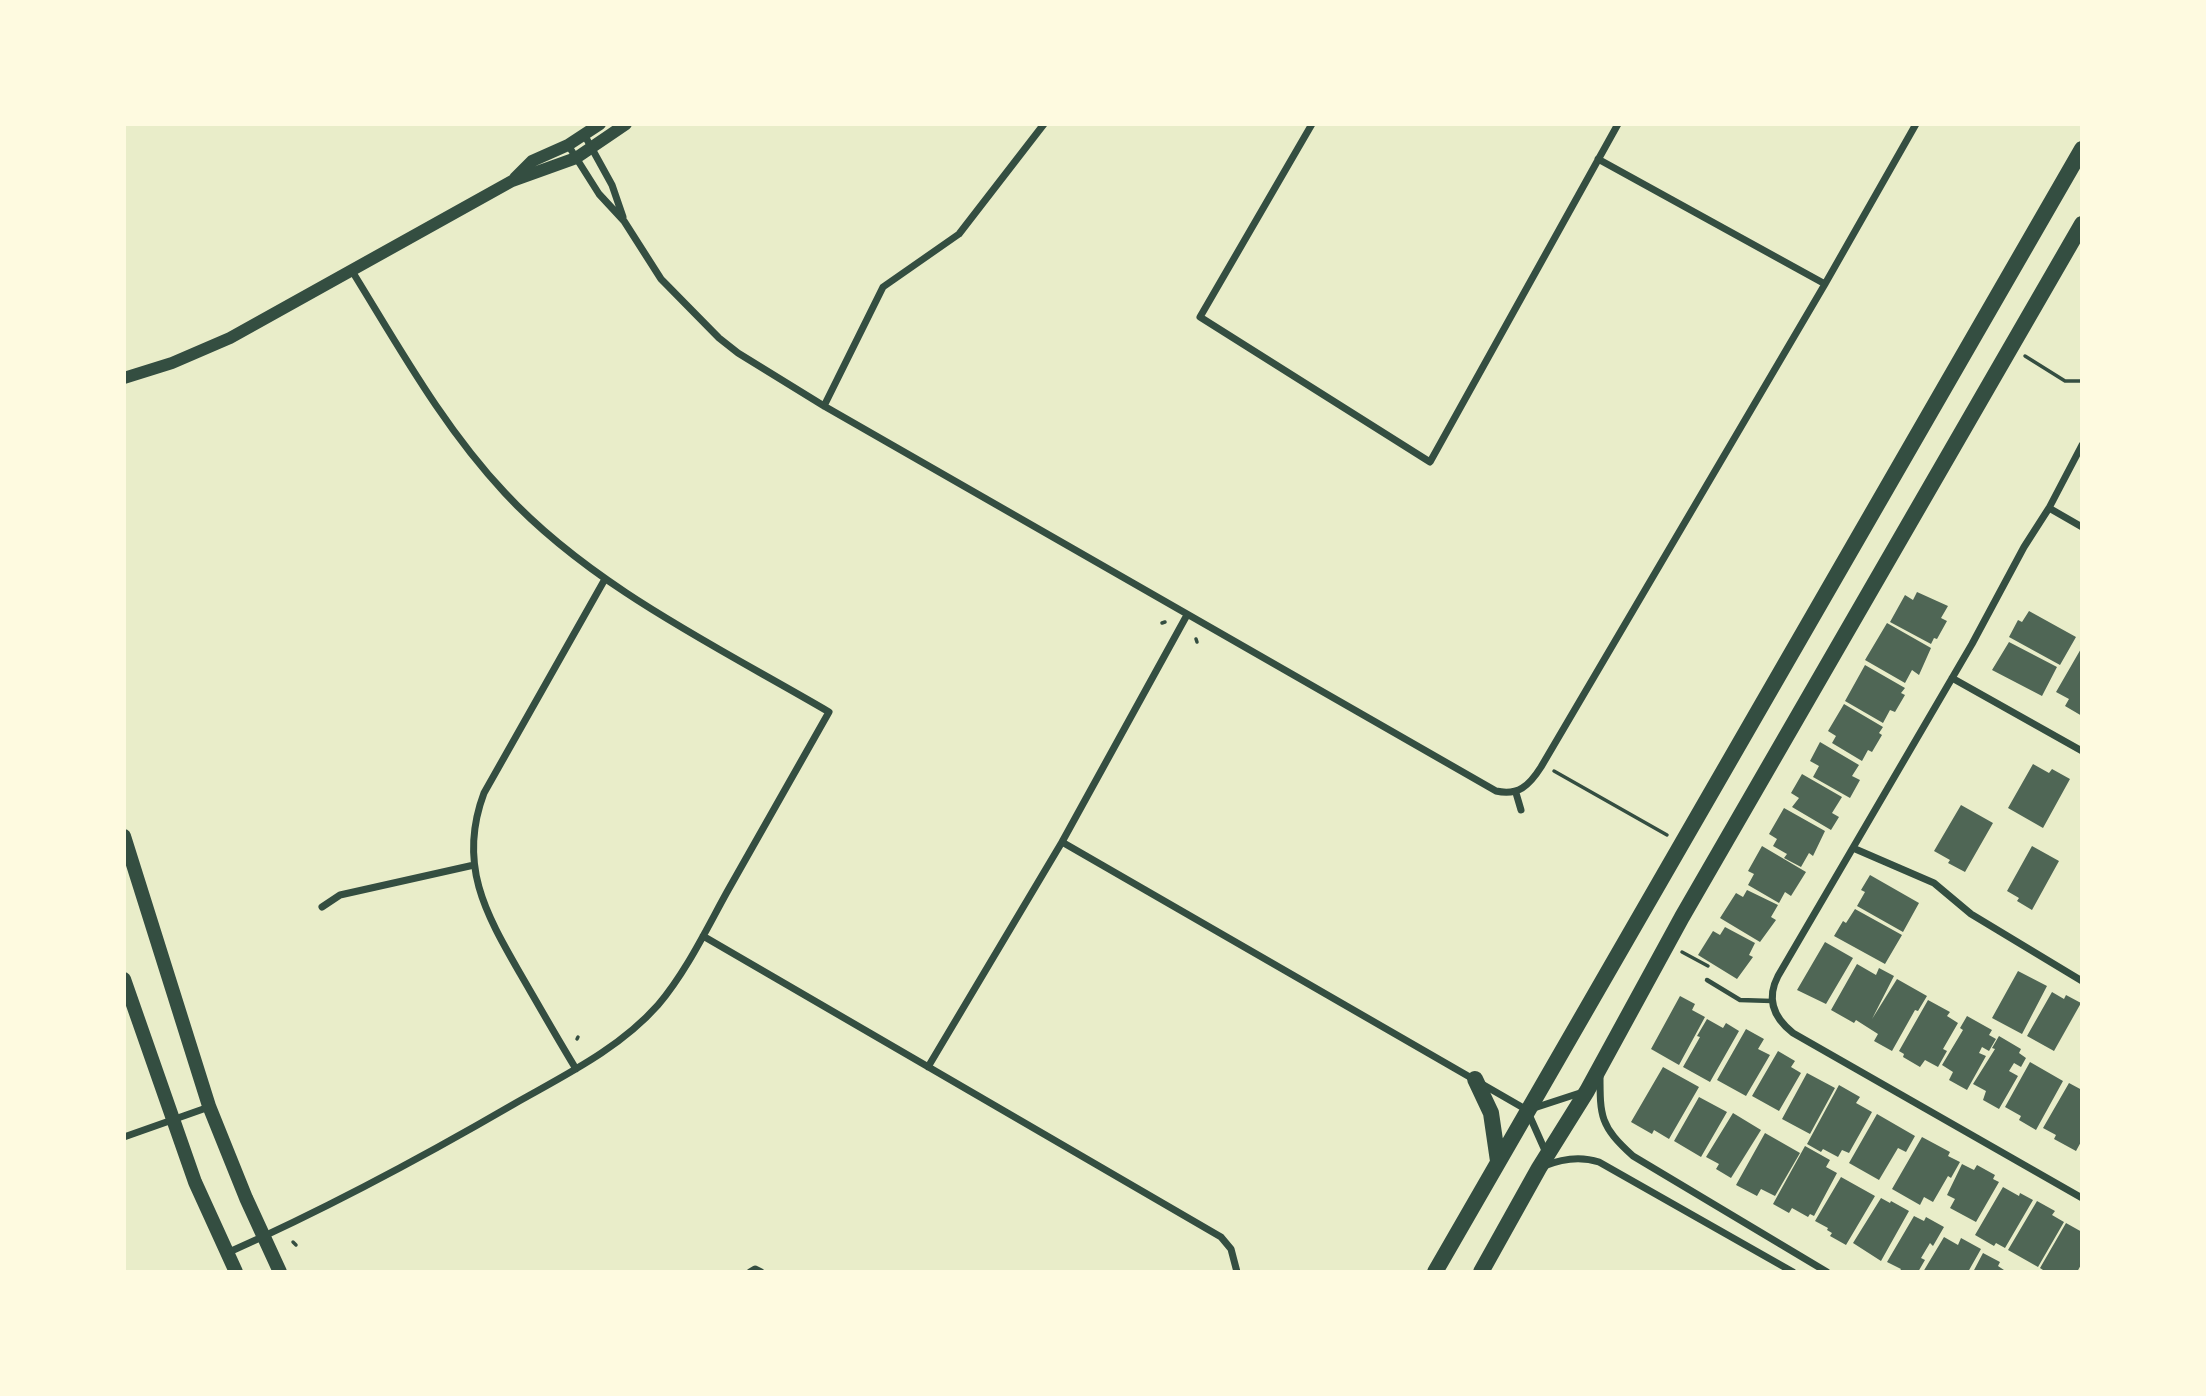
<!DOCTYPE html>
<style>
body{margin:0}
#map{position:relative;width:2206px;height:1396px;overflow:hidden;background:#e9edc9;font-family:Ubuntu,sans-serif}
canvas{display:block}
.frame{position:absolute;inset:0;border:126px solid #fefae0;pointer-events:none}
</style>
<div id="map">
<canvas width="2206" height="1396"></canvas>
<div class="frame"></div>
</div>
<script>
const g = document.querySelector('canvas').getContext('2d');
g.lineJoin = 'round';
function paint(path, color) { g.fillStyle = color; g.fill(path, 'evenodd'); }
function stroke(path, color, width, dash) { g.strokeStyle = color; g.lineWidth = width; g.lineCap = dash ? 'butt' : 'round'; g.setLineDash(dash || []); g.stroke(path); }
const building = new Path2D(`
 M1917,592L1948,606L1941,618L1947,621L1937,639L1934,638L1931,644L1890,622L1905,595L1913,600Z
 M2029,611L2076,637L2060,665L2009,637L2018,620L2022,622Z
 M1887,623L1931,648L1919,675L1912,670L1905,683L1865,660Z
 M2009,642L2057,667L2042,696L1992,670Z
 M2082,647V716L2065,706L2069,699L2056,692Z
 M1865,665L1905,688L1901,693L1905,695L1895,712L1890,710L1883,723L1845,701Z
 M1844,704L1883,727L1879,733L1882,735L1872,752L1868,750L1862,761L1832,743L1836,736L1828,731Z
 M1820,742L1859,765L1852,776L1860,780L1850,798L1813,777L1819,766L1810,761Z
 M2033,764L2049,773L2052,769L2070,779L2043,828L2008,808Z
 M1802,774L1842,797L1832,813L1839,817L1831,830L1792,807L1799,798L1791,793Z
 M1961,805L1993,823L1965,872L1948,863L1950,860L1934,851Z
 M1784,808L1825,831L1813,856L1809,853L1801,867L1784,858L1787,854L1773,846L1777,839L1769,834Z
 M1762,846L1806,872L1791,896L1785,892L1779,903L1748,885L1754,874L1748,871Z
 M2032,846L2059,861L2032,910L2017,901L2019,898L2007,891Z
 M1870,875L1919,903L1903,932L1857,906L1865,892L1861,890Z
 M1747,890L1778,905L1771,917L1776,920L1760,942L1720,918L1736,893L1743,897Z
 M1855,909L1902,935L1885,964L1834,936L1843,921L1846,923Z
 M1725,927L1755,943L1749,955L1753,957L1737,979L1698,955L1713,931L1720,935Z
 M1825,942L1853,958L1826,1004L1797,990Z
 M1857,964L1876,975L1879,968L1894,976L1872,1019L1897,979L1927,996L1918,1011L1915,1010L1892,1051L1874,1041L1878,1034L1856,1020L1854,1023L1831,1010Z
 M2018,971L2047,986L2022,1034L1992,1018Z
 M2052,992L2064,999L2066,995L2081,1003L2054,1051L2027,1036Z
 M1680,996L1695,1004L1692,1010L1705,1017L1679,1065L1651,1049Z
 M1928,1000L1950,1012L1947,1016L1958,1023L1943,1049L1947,1051L1938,1067L1925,1060L1920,1067L1903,1057L1904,1054L1899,1051Z
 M1967,1016L1992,1030L1989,1035L1996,1039L1989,1051L1982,1047L1979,1053L1986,1056L1967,1090L1949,1080L1953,1072L1942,1065L1963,1030L1960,1028Z
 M1707,1019L1723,1028L1726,1023L1739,1031L1710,1082L1683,1067L1700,1037L1697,1036Z
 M1746,1029L1764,1039L1758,1049L1770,1055L1746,1096L1717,1080Z
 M1999,1036L2021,1049L2019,1053L2026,1058L2021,1067L2014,1063L2009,1071L2018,1076L1999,1109L1983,1100L1986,1091L1973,1084L1995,1049L1992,1048Z
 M1778,1051L1795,1061L1791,1067L1801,1073L1779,1111L1752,1096Z
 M2030,1062L2063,1081L2036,1130L2019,1120L2021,1116L2005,1107Z
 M1663,1067L1699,1087L1669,1139L1654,1130L1652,1134L1631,1122Z
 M1807,1073L1835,1088L1810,1134L1782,1119Z
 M2069,1083L2082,1090V1140L2076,1151L2054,1139L2056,1135L2043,1128Z
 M1839,1085L1860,1097L1856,1103L1872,1112L1849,1153L1842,1150L1838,1157L1823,1149L1821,1152L1807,1144Z
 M1699,1097L1727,1112L1701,1157L1674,1141Z
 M1733,1113L1761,1130L1731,1178L1716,1169L1719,1164L1706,1157Z
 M1877,1114L1915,1136L1906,1152L1898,1148L1879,1180L1849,1163Z
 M1765,1133L1800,1153L1775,1196L1761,1189L1757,1196L1736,1185Z
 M1922,1137L1950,1152L1948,1156L1960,1162L1951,1178L1948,1176L1933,1202L1924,1197L1920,1205L1892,1189Z
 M1805,1146L1830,1160L1826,1167L1837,1173L1814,1216L1810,1214L1808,1217L1792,1208L1789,1213L1773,1204Z
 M1962,1164L1974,1170L1977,1165L1995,1175L1993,1179L1999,1182L1976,1222L1950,1208L1955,1199L1947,1195Z
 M1841,1177L1875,1196L1846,1245L1830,1236L1832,1233L1827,1230L1828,1228L1815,1221Z
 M2003,1187L2019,1196L2020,1193L2033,1200L2005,1248L1996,1243L1994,1246L1975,1235Z
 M1881,1198L1890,1203L1891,1201L1909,1211L1881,1261L1853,1243Z
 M2037,1201L2055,1211L2052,1215L2064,1222L2038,1267L2008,1250Z
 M1914,1216L1924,1221L1926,1217L1944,1227L1933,1246L1930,1243L1921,1258L1925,1260L1918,1272H1899L1901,1269L1887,1262Z
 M2066,1223L2082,1232V1263L2077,1272H2046L2040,1268Z
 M1944,1237L1958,1245L1961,1238L1981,1249L1968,1272H1923Z
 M1983,1253L2000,1262L1998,1266L2007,1272H1973Z`);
const path = new Path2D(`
 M2025,356L2065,381H2082
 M1162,623L1165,622
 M1196,639L1197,642
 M1554,771L1667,835
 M1682,952L1708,966
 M577,1039L578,1037
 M293,1242L296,1245`);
const service = new Path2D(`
 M1707,980L1740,1000L1772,1001`);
const minor = new Path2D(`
 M1312,124L1200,317L1430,462L1618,124
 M585,136L612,185L623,217
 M568,145L599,194L624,221L661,279L719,338L738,353L824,406L1496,791C1518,796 1529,786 1541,767L1825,284L1916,124
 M1598,159L1825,284
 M824,406L883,287L959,234L1044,124
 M2082,445L2049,508L2024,547L1972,644L1778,976C1766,999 1774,1018 1793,1033L2082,1198
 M2049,508L2082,527
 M1952,678L2082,751
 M1516,793L1521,810
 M1062,842L1527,1110L1547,1155
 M1853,848L1934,883L1971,914L2082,981
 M322,907L340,895L474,865
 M703,936L1221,1237L1231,1249L1237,1272
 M928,1067L1062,842L1187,615
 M576,1069C557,1038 539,1006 521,975C486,914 457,865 484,793L605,579
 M1600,1074C1600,1117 1600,1126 1633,1156L1827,1272
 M1531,1109L1583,1092
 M124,1137L209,1107
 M1544,1166C1561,1159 1581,1156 1599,1162L1793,1272
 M227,1253C326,1209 421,1158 514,1104C565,1075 619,1049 658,1005C686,972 706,930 727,892C761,832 795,772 829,712C720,648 592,587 505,493C443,427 399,347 352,271
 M750,1272L755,1269L761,1272`);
const tertiary = new Path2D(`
 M515,178L532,161L568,145L600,124
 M124,378L172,363L230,338L512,181L576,158L626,124`);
const secondary = new Path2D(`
 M124,836L209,1106L246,1198L280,1272
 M124,979L195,1182L236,1272`);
const primary = new Path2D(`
 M1475,1079L1491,1113L1498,1161
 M1435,1272L2082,149
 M1481,1272L1539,1168L1587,1091L1682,917L2082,224`);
paint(building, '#4f6655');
stroke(path, '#344e41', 3.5);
stroke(service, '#344e41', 4.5);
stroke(minor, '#344e41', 7);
stroke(tertiary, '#344e41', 12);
stroke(secondary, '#344e41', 14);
stroke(primary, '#344e41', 16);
</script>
